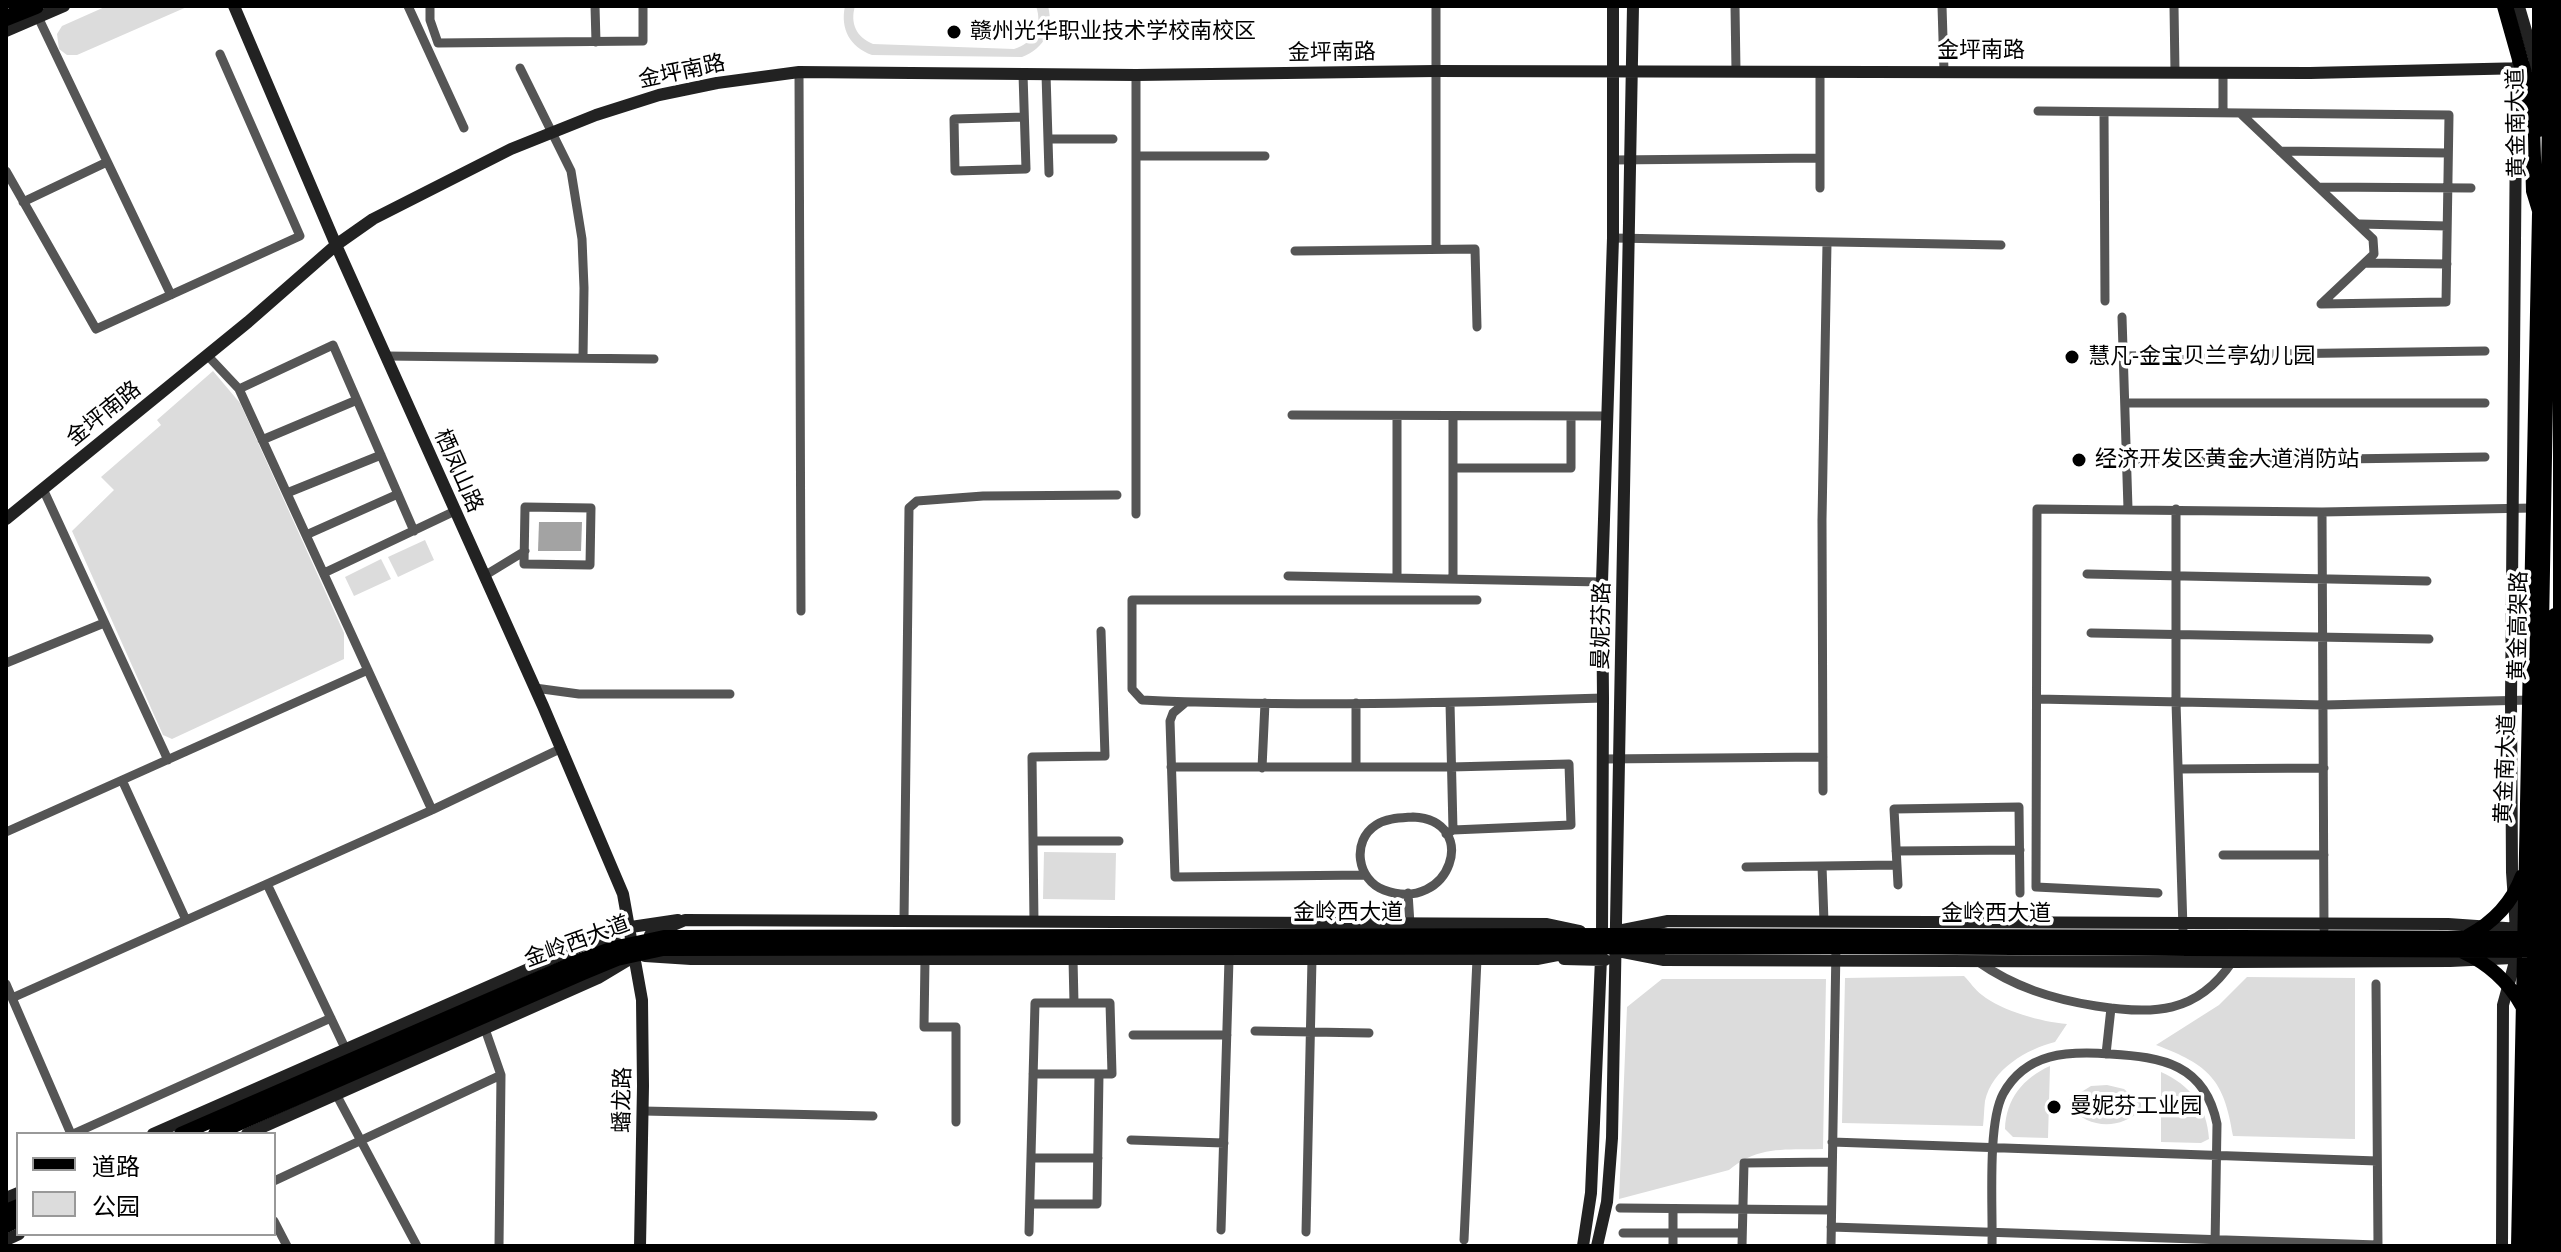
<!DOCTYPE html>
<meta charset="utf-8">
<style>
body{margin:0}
#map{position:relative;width:2561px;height:1252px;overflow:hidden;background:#fff;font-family:"Noto Sans","Noto Sans SC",sans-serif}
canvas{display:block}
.frame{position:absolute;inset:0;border:8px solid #000;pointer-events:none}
.legend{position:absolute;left:16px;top:1132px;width:260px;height:104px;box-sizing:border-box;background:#fff;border:2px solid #999;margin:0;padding:10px 14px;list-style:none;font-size:24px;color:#000}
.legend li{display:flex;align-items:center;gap:16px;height:40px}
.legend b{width:40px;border:2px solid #999}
</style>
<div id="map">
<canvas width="2561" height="1252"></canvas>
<div class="frame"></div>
<ul class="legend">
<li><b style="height:10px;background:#000"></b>道路</li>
<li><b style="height:22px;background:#dcdcdc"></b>公园</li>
</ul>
</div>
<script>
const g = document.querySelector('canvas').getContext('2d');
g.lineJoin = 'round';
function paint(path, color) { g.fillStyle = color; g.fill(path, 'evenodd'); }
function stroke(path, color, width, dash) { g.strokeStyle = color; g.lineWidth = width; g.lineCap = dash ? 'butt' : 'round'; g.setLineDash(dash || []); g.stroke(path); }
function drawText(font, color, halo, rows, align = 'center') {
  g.font = font + ' "Noto Sans","Noto Sans SC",sans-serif'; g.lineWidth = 7; g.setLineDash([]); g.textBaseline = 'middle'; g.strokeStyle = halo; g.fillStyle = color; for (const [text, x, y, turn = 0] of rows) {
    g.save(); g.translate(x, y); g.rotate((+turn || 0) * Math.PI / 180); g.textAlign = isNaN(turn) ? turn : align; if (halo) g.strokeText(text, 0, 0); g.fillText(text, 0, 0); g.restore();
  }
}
const green = new Path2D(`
 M107,6H189L77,55H67L59,49L57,34L62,26Z
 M845,6H855C850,23 856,37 873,44L1014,49C1034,43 1043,26 1036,6H1048C1054,29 1045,48 1022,57L872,55C850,47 840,29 845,6Z
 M213,371L240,403L344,633V659L172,739L163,735L72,531L114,490L101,477L161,425L157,420Z
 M425,540L434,560L398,577L388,557Z
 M381,559L391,579L354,596L345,577Z
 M1044,852L1116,853L1115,900L1043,899Z
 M1964,976C1970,982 1975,990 1982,995C2002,1011 2042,1022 2067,1024L2055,1042C2027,1049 1992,1069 1985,1101C1984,1109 1984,1118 1983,1126L1842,1123L1845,978Z
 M2247,977L2355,978V1139L2233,1136C2224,1079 2209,1065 2156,1045L2219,1005Z
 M1662,979H1826L1823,1149C1788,1150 1758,1145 1729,1170L1619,1199L1627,1007Z
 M2050,1066L2048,1138L2013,1137L2005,1129C2006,1099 2023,1078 2050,1066Z
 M2161,1072C2190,1085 2207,1106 2209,1139L2201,1143L2161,1142Z
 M2107,1085L2124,1089L2141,1103V1110C2120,1130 2088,1129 2069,1106L2070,1099L2091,1086Z`);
const water = new Path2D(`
 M539,522H582L581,551H538Z`);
const street = new Path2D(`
 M408,6L464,128
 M430,6V20L438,43L643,41V6
 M595,6L596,42
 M1436,6V249
 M1735,6L1736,71
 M1942,6L1944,71
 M2174,6L2175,72
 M38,17L171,295
 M520,68L571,171L582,239L584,288L583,358
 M1820,71V188
 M799,72L801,611
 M2223,73V113
 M1023,74L1026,169L955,171L954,119L1024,117
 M1046,74L1049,173
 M1136,75V514
 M2038,111L2449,115L2446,302L2321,304
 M2104,112L2105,301
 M2240,113L2373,239L2374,254L2321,304
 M1048,139H1113
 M2280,151L2448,153
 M1136,156H1265
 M1613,160L1820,158
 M6,171L96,329L300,236L220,54
 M2319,187L2471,188
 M23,202L107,162
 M2359,224L2447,226
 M1613,238L2001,245
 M1295,251L1475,249L1477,327
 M2366,263L2447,264
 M2122,317L2128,509
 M207,355L239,389L432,810
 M385,356L654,359
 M2123,356L2485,351
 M239,389L333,345L414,531
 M2125,403H2485
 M1292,415L1607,416
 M1397,416V578
 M1453,416V579
 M262,440L357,400
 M2126,462L2485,457
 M1453,468H1571V416
 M43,489L168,760
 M287,493L381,455
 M525,507L591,508L590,565L524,564Z
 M2176,509V702L2183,929
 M2322,512L2324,929
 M306,535L398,494
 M324,573L455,511
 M2087,574L2427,581
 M484,576L525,551
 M1288,576L1602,582
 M1477,600H1132V689L1142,700C1296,707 1450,703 1603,698
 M2091,633L2429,639
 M6,663L104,623
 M535,688L579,694H730
 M2037,699L2324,705L2531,700
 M1186,702L1173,713L1170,721L1175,877L1366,875
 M1356,703V766
 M1450,703L1453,830
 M1603,759L1823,757
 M1171,767H1451L1569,764L1571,825L1453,830L1446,834
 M1262,768L1265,703
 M2178,769L2324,768
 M122,780L186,920
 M1823,791L1822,520L1827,243
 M1413,817C1481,820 1451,915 1384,890C1357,880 1351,841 1376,825C1387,818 1400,818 1413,817Z
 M6,832L368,670
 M1033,841H1119
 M1896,851L2020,850
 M2223,855H2324
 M1822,866L1824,922
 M1746,867L1897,865
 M267,884L346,1050
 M1898,885L1894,809L2019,807L2020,893
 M1408,893L1410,924
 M2158,893L2036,887L2037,509L2322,512L2533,508
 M904,921L909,508L917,501L983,496L1117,495
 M1034,922L1032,757L1105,756L1101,631
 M925,959L924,1027H956V1122
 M1073,959L1074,1003
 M1977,961C2014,987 2052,999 2096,1006C2153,1015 2197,1014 2232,962
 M6,984L71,1134
 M2376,984L2378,1246
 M12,998L432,810L562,748
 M485,1029L501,1075L499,1246
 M1255,1031L1369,1033
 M1133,1035H1227
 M2106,1054L2111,1008
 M336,1094L417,1246
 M643,1111L873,1116
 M73,1134L331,1018
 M1131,1140L1224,1143
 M1832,1142L2377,1161
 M1031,1158H1098
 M274,1181L501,1075
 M1030,1204H1097L1099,1074
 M1620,1208L1831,1210
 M1673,1209V1246
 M274,1221L287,1246
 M1831,1227L2378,1245
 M1221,1230L1229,959
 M1029,1232L1035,1003H1110L1112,1074H1033
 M1306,1232L1312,959
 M1623,1233H1742
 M1464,1240L1477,959
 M1742,1246L1744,1163L1832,1162
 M1831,1246L1836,947
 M1992,1246C1993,1209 1987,1124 2003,1094C2026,1052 2068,1051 2110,1054C2162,1057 2205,1064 2217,1124L2215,1246`);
const secondary = new Path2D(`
 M234,6L336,245L543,706L623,894L642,1000L643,1086L640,1246
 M2519,7L2536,65
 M6,31L64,6
 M2516,115L2517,65
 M6,519L248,322L336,245L373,219L511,149L596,115L659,95L717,83L799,72L1136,75L1435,71L2310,73L2527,68
 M1618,931L1668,921L2448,924L2534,930
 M650,935L685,920L1547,924L1580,931
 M591,941L631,927L678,920
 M1623,952L1664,960L2232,962L2450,961L2512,958
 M645,956L691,959H1537L1578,951
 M1564,959L1605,960
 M153,1134L583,945L618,944
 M247,1134L598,978L628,960
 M6,1198L18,1193
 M6,1240L19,1234
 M1583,1246L1591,1193L1602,935L1603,698L1602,582L1613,238V6
 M1597,1246L1607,1202L1612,1138L1633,6
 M2502,1246L2503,1005L2516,958V930L2512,872L2511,700L2516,127L2527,97`);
const primary = new Path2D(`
 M2539,130V6
 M2468,936C2494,922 2512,903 2522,876
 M2463,952C2489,964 2508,981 2522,1006
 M181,1134L578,961L613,948L664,937L1616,935L2547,938
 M215,1134L583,973L617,959L663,949L1836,947L2545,951
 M6,1211L18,1206
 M6,1226L18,1220
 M2518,1246L2539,214
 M2555,1246V1238`);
const highway = new Path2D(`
 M2505,6L2527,84L2532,125L2534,191L2545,227
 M6,18L36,6
 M2530,1246L2552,6
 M2545,1246L2555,616`);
const markers = [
 [954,32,8,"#000"],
 [2072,357,8,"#000"],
 [2079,460,8,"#000"],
 [2054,1107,8,"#000"]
];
const poiNames = [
 ["赣州光华职业技术学校南校区",970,32],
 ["慧凡-金宝贝兰亭幼儿园",2088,357],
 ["经济开发区黄金大道消防站",2095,460],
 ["曼妮芬工业园",2070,1107]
];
const streetNames = [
 ["金坪南路",1981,51],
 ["金坪南路",1332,53,-1],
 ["金坪南路",682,72,-12],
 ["黄金南大道",2517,123,-91],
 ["金坪南路",104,414,-39],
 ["栖凤山路",458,471,66],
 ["曼妮芬路",1602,626,-89],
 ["黄金高架路",2519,626,-89],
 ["黄金南大道",2506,769,-88],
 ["金岭西大道",1348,913],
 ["金岭西大道",1996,914],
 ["金岭西大道",577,942,-20],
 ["蟠龙路",623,1100,-89]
];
paint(green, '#dcdcdc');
paint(water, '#a3a3a3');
stroke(street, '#555', 9);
stroke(secondary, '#222', 12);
stroke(primary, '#000', 14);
stroke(highway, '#000', 16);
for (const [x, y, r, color] of markers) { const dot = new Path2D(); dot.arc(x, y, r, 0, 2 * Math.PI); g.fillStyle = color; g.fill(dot); stroke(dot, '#fff', 3); }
drawText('22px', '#000', '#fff', poiNames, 'left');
drawText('22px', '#000', '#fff', streetNames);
</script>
